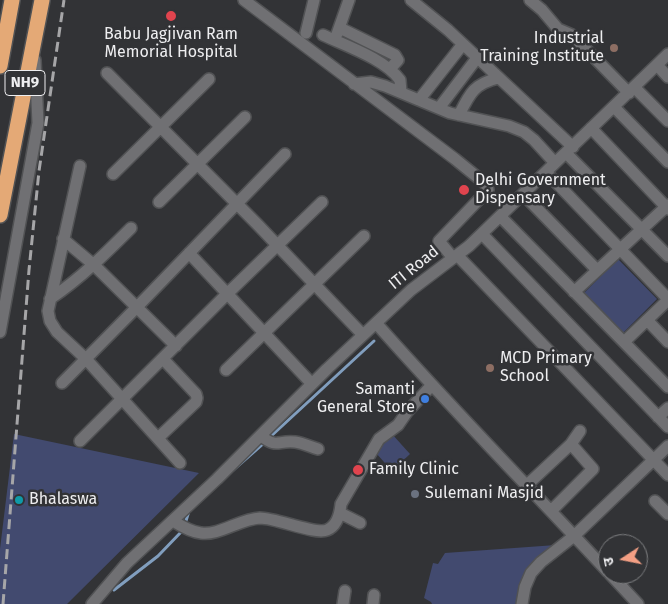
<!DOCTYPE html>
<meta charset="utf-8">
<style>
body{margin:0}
#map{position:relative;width:668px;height:604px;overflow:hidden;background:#323336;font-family:"Fira Sans","Noto Sans Devanagari",sans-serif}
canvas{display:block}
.north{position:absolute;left:598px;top:534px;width:50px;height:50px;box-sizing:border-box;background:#323336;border:1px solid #7d7e80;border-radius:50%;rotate:259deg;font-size:14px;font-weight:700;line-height:20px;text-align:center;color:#eeeef0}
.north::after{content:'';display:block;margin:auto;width:18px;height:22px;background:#f39f84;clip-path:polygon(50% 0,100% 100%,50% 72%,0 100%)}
</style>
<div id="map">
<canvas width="668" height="604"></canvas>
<div class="north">उ</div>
</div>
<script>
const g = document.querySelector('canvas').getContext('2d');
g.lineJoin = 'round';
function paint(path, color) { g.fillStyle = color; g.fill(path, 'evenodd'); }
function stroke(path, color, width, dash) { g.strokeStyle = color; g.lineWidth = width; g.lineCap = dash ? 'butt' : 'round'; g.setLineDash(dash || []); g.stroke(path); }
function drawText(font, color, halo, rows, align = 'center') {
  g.font = font + ' "Fira Sans",sans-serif'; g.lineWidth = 5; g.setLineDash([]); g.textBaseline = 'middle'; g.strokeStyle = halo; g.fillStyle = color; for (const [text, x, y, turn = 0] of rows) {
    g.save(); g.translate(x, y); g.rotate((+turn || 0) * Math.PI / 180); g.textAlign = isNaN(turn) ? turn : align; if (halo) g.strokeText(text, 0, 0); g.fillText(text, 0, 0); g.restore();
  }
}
const green = new Path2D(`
 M618,259L657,299L623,333L584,293Z
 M14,434L199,473L67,604H0V549Z
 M392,434L410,454L392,471L376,453Z
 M556,545L526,572L518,604H432L431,602L424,598L433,563L438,564L445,553Z`);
const stream = new Path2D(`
 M269,438L374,341
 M232,471L265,442
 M185,524L189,511
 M114,590L158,556L183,530`);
const minor = new Path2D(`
 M244,0L455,159L487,185L488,190L439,241L453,258
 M411,0L448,30L573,147
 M530,0L542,10L558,29L572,35L629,93
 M340,28L395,55L398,60L390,69
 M306,33L314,0
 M337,34L349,0
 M323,35C346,46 385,59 400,80L401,92
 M657,65L668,77
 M107,73L258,225L363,335
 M354,84L371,82L385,86L450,113L509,126L524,132L534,140L555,163
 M634,87L668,121
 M419,100L463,44
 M614,107L668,162
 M439,108L477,58
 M459,115C470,93 474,84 498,78
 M591,128L668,209
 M566,153L668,256
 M80,166L48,311L50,321L57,332L86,359L180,463
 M546,172L668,299
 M113,174L209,79
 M523,194L597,270
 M159,202L245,117
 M500,216L668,387
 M482,234L668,427
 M63,239L94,265L176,346
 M189,253L312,384
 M457,255L668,475
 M574,292L668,205
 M50,299C81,278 104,255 131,228
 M647,320L668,342
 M376,323C451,408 531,489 608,572
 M0,332L38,123L35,60
 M624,342L668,300
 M226,370L364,236
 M62,383L137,307L285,154
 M658,417L668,408
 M261,436C278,449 277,440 295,442C303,443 311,447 318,449
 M158,438L196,402L197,398L196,394L163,359
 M80,441L227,294L322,202
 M527,485L571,444L580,431
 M655,501L668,514
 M551,511L593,469L571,444
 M340,513L360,523
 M173,521C181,526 191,532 201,533C218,536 240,519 260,518C277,518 315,535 327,530C337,526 340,514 341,504L379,439L398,425L407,412L431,386
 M610,574L638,604
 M92,604L127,563L217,479L327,369L411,290L469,246L668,54
 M343,604L345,591
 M373,604L374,595
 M522,604L525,587L531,573L541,562L574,536L668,446`);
const highway = new Path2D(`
 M0,66L12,0
 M0,215L42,0`);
const rail = new Path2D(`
 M3,604L29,270L39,171L64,0`);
const markers = [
 [171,16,6,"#e0444e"],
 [614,48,5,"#8d6e63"],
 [464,190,6,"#e0444e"],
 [490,368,5,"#8d6e63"],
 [425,399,5,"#3f7fe0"],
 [358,470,6,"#e0444e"],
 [415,494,5,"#6b7280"],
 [19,500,5,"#0f9aa8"]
];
const shields = [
 [25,83,40]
];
const shieldNames = [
 ["NH9",25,83]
];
const poiNames = [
 ["Babu Jagjivan Ram",171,35,"center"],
 ["Memorial Hospital",171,53,"center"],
 ["Industrial",604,39,"right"],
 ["Training Institute",604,57,"right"],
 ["Delhi Government",475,181],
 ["Dispensary",475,199],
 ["MCD Primary",500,359],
 ["School",500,377],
 ["Samanti",415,390,"right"],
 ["General Store",415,408,"right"],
 ["Family Clinic",369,470],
 ["Sulemani Masjid",425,494],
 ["Bhalaswa",29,500]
];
const streetNames = [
 ["ITI Road",414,268,-39]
];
paint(green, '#424a6f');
stroke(stream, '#819ebe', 3);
stroke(minor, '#515254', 14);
stroke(highway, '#515254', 18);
stroke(minor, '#707073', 11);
stroke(highway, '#e4a976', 15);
stroke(rail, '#a6a6a8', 3, [10, 5]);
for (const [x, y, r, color] of markers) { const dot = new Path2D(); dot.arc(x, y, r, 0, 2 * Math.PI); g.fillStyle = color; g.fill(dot); stroke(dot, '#323336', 2); }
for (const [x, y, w] of shields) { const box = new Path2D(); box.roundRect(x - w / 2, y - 12.5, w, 25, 4); g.fillStyle = '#323336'; g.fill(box); stroke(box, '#eeeef0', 1); }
drawText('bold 15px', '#eeeef0', null, shieldNames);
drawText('16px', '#eeeef0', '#323336', poiNames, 'left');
drawText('16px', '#eeeef0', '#323336', streetNames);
</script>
